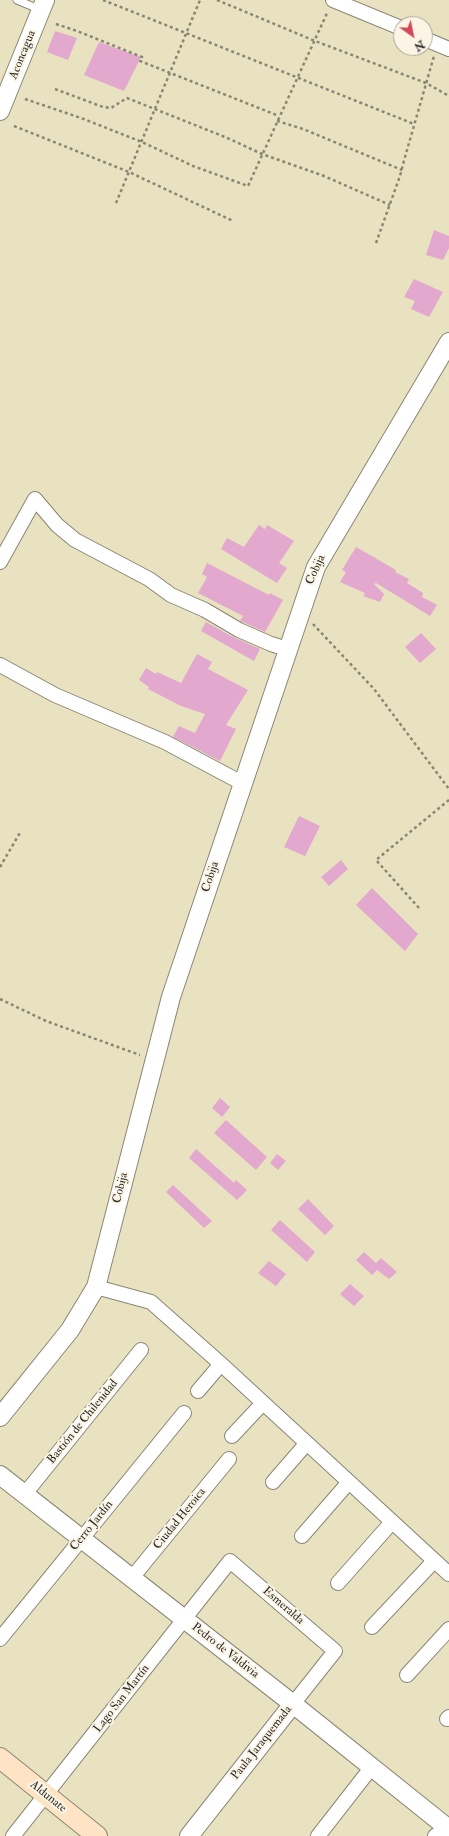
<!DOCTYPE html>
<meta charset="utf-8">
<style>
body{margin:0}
#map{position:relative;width:449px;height:1836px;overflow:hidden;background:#e9e2c0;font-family:"IM FELL Double Pica",serif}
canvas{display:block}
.north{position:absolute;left:393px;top:16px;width:40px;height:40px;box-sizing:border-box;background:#fcf5e5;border:1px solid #a8a49b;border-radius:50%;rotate:147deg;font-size:11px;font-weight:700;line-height:16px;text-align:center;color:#2b2b2b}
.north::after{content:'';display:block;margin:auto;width:14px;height:18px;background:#d1495b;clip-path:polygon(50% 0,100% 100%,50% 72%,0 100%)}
</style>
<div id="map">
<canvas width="449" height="1836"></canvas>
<div class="north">N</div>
</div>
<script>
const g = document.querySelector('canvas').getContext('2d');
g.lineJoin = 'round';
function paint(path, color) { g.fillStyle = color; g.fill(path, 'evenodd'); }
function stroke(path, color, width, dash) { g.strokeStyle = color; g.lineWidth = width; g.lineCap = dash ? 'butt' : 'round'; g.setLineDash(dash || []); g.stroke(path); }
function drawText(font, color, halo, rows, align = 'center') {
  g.font = font + ' "IM FELL Double Pica",serif'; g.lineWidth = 4; g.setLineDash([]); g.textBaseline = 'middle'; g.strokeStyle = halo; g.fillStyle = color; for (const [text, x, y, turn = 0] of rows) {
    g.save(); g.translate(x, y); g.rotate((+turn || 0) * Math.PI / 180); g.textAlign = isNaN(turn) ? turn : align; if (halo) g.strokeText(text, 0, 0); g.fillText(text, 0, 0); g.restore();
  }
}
const building = new Path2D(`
 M55,31L77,38L68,60L47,52Z
 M99,42L141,57L124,91L84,75Z
 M434,230L449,236V248L443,260L426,255Z
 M414,279L443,292L429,317L411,309L415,301L404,297Z
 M259,525L265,529L267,525L294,541L279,563L287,568L277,583L221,549L227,538L244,547Z
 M356,547L396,570L395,572L409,579L407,583L423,593L422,597L437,605L430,616L376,583L374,584L384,594L380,602L363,596L365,593L340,582L346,572L342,570Z
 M207,563L269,595L270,593L283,600L265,632L243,622L240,621L243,616L198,593L207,577L202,574Z
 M206,622L231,636L260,649L254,661L201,631Z
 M421,633L436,649L420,663L405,647Z
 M197,654L212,662L208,669L248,690L226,725L236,729L220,761L173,737L179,726L195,733L205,714L181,706L148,689L149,687L139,680L146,668L156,674L157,672L181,683Z
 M299,816L320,826L305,856L284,847Z
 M341,860L348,869L329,886L321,877Z
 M372,888L418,934L405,951L356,905Z
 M220,1098L230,1107L222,1117L212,1108Z
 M226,1120L267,1157L256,1170L214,1133Z
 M196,1149L234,1183L236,1180L247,1190L237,1200L189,1158Z
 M277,1154L286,1161L278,1170L270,1163Z
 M173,1185L212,1221L204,1228L166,1192Z
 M308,1199L334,1226L325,1235L298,1209Z
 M280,1220L315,1252L307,1262L271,1230Z
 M364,1252L376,1263L381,1258L397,1272L389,1279L377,1270L372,1275L356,1260Z
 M269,1261L286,1274L276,1286L258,1273Z
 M350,1284L364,1296L354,1306L340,1294Z`);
const path = new Path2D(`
 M103,0L414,124
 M217,0L315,41L426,83L449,96
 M56,24L77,31L142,57L140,61L279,116
 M55,89L103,107L111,108L127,98L225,137L262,154L324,176L390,205
 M25,99L81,118L142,142L193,166L248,186L328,11
 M277,121L303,129L402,170
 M14,126L129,172L233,221
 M116,203L200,0
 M376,243L400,176L405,157L434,56
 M313,624L374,689L449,789
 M0,867L21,831
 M419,908L376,860L449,800
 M0,999L46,1021L140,1055`);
const service = new Path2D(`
 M17,0L41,10`);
const minor = new Path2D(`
 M333,0L401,28
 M425,39L449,49
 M0,562L35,499L57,525L75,540L149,579L171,595L205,610L239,630L271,644L287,649
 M0,665L55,695L165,742L242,783
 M96,1287L151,1302L221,1364L449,1574
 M198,1391L221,1364
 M232,1436L263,1403
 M273,1482L306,1444
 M24,1495L141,1350
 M302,1536L349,1482
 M131,1579L229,1459
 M338,1583L392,1522
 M372,1627L434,1561
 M0,1639L184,1413
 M407,1675L449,1629
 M447,1719L449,1717
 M13,1836L230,1561L335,1651L293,1704
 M318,1836L371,1768
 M435,1836L447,1827`);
const tertiary = new Path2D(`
 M0,111L45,0
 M0,1417L70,1330L96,1287L171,997L316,567L449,342
 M0,1475L293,1704L449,1829
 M189,1836L293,1704`);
const secondary = new Path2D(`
 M0,1758L97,1836`);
const streetNames = [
 ["Aconcagua",23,55,-68],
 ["Cobija",316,570,-66],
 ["Cobija",211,877,-72],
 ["Cobija",121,1188,-76],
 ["Bastión de Chilenidad",83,1422,-51],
 ["Ciudad Heroica",180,1519,-51],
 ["Cerro Jardín",92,1526,-51],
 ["Esmeralda",283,1606,41],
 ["Pedro de Valdivia",225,1651,38],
 ["Lago San Martín",122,1699,-52],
 ["Paula Jaraquemada",262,1743,-52],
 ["Aldunate",48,1797,39]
];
paint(building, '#e2a8cd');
stroke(service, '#8a8676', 9);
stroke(minor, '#8a8676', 16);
stroke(tertiary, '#8a8676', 20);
stroke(secondary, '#8a8676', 22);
stroke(path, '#8a8676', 2.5, [3, 3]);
stroke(service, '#fff', 7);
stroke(minor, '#fff', 14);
stroke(tertiary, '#fff', 18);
stroke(secondary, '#fee4c5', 20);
drawText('12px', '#2b2b2b', '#fcf5e5', streetNames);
</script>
